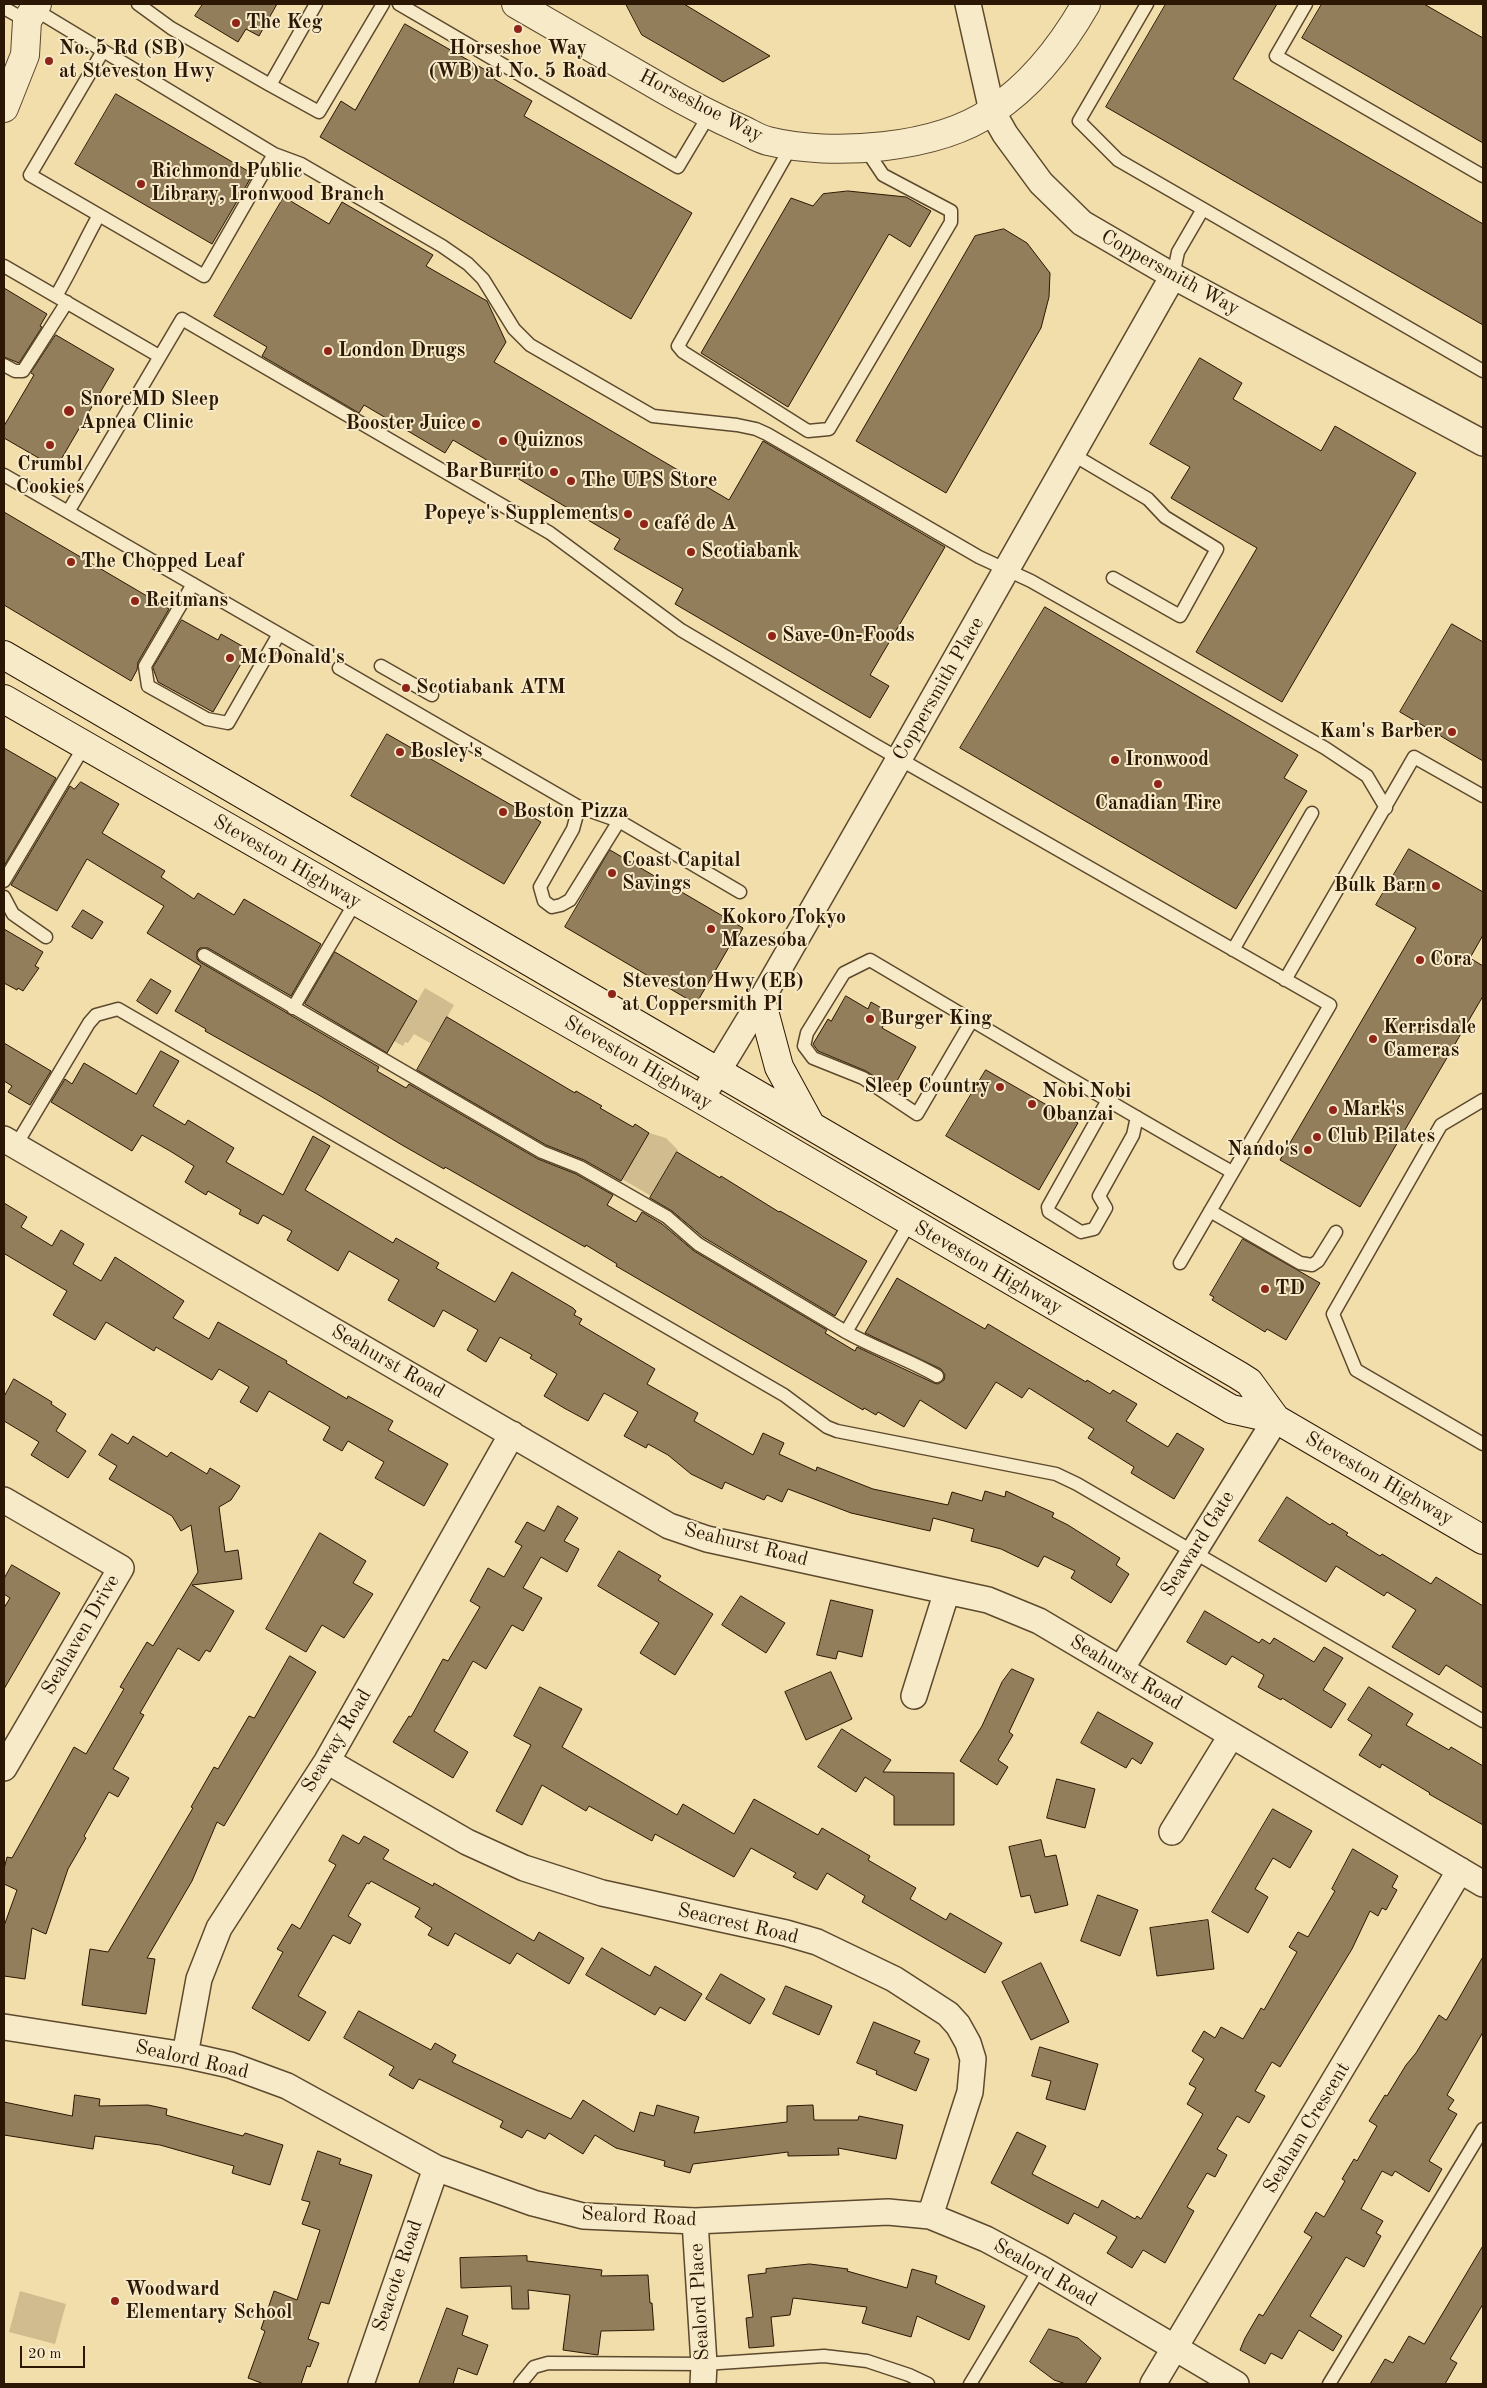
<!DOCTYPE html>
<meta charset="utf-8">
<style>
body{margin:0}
#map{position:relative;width:1487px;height:2388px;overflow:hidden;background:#f2deab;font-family:"Old Standard TT",serif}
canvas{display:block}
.frame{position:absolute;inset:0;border:5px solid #2b1703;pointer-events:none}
.scale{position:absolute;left:20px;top:2346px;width:65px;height:22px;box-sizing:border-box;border:2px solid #2b1703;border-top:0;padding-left:6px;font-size:15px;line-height:18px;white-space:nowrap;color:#2b1703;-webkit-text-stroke:4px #f7eac8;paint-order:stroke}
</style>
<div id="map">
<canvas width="1487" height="2388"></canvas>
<div class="frame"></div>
<div class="scale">20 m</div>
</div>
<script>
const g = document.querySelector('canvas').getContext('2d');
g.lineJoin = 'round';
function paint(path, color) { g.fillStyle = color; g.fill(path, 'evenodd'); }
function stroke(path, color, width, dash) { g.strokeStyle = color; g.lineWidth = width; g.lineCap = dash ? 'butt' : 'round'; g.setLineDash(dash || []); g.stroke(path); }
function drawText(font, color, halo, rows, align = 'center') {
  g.font = font + ' "Old Standard TT",serif'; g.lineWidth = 4; g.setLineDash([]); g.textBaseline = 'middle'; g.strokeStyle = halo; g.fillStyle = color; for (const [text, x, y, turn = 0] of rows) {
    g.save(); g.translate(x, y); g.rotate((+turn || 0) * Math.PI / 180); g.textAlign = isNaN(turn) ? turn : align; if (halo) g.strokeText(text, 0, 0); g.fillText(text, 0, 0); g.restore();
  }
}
const green = new Path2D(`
 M425,988L454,1005L432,1044L414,1034L408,1043L405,1042L403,1046L394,1041Z
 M649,1133L666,1138L678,1150L651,1196L622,1179Z
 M20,2291L66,2304L55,2344L9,2332Z`);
const building = new Path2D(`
 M203,4H277L259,36L246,29L238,42L195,16Z
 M626,4H684L770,56L723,82L642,35Z
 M1166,4H1277L1233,79L1483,224V325L1106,107Z
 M1322,4H1424L1483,38V143L1302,38Z
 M405,24L496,76L494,79L532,101L524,116L692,213L631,319L320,137L341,101L355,110Z
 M116,94L253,174L212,244L75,164Z
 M848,191L906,197L931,211L910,247L889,234L788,407L701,353L791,198L813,206L823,194Z
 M284,197L329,224L342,202L433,255L426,266L487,301L506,342L494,362L729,500L763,441L945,547L870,675L889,686L870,718L675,604L683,589L614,549L620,539L453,440L445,453L364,405L359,413L262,356L267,347L214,316Z
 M1004,229L1027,243L1050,273L1049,297L1041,328L946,493L856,441L975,236Z
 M4,288L47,314L40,326L42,327L19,363L4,357Z
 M56,335L114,369L56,468L4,438V426L34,375L31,373Z
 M1200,358L1242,383L1233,399L1321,451L1335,426L1416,473L1282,702L1196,652L1257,548L1171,498L1190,467L1150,444Z
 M4,512L169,609L138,662L137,670L131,681L4,605Z
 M1045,607L1298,755L1284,778L1307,791L1236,909L960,748Z
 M182,620L218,640L221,634L249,650L213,712L158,682L153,668Z
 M1452,624L1483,642V761L1400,712Z
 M387,734L541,822L504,884L351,796Z
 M4,748L56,778L4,866Z
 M81,782L119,804L102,833L165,871L161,877L194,899L198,893L234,915L244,899L321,944L291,996L208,948H200L197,951V959L200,962L379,1067L377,1071L406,1088L409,1084L538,1159L576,1174L613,1195L607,1205L636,1222L642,1212L662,1224L694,1251L827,1330L825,1333L855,1351L857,1347L934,1383L938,1384L944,1380L945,1375L941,1369L865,1333L897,1278L985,1329L988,1324L1086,1382L1087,1380L1110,1394L1113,1390L1137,1404L1126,1421L1168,1447L1177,1433L1204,1449L1174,1499L1131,1473L1134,1467L1088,1438L1094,1429L1029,1388L1022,1398L996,1382L966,1429L920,1400L904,1427L878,1412L876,1415L864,1408L863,1410L616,1266L617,1264L586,1245L585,1247L445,1167L444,1169L402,1145L317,1094L205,1031L206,1029L175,1011L201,966L147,933L164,906L87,859L57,911L11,885L70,786L74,789Z
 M1409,849L1483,892V935L1470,958L1483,966V996L1360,1207L1280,1160L1416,928L1376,905Z
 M610,850L743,928L732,948L729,947L696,1004L565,927Z
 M83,910L103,922L92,939L72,927Z
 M4,929L43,952L35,966L39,968L23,991L18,988L17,990L4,983Z
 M335,952L417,1001L387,1053L305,1004Z
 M151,979L171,991L157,1014L137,1001Z
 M846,996L868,1009L871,1002L890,1013L882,1028L916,1047L893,1088L866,1071L818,1051L813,1044L828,1019L831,1021Z
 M447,1017L575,1093L576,1091L602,1106L600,1108L633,1127L635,1124L649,1133L621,1181L584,1160L546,1145L417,1070Z
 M4,1043L51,1071L30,1105L8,1092L12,1086L4,1081Z
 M161,1051L179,1061L153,1106L185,1125L188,1120L234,1148L226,1162L283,1195L313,1136L330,1146L305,1190L393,1243L396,1238L439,1263L436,1268L495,1302L512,1272L573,1308L576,1311L574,1315L582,1319L579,1324L655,1369L647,1384L698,1413L694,1421L753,1455L763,1433L784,1443L779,1454L816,1471L817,1467L873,1489L948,1505L952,1492L982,1501L985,1491L1005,1497L1006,1491L1054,1513L1052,1517L1068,1525L1120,1558L1116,1565L1129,1574L1111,1603L1071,1578L1075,1571L1044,1556L1038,1567L1001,1549L971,1541L974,1529L933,1518L930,1531L851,1513L788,1489L782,1502L767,1495L764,1500L725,1482L722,1489L691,1474L668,1455L648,1444L646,1448L624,1436L638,1412L604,1393L588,1421L564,1408L544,1396L557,1374L530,1358L532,1355L500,1337L486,1362L467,1350L478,1330L443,1310L434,1327L388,1300L399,1280L349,1251L338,1271L287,1240L292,1231L263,1215L258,1224L239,1214L241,1210L208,1191L206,1195L185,1182L194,1166L170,1151L142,1135L132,1151L51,1102L65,1079L72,1084L84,1063L136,1094Z
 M986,1070L1078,1123L1039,1190L946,1136Z
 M677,1152L720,1178L721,1176L779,1212L780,1211L867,1261L835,1316L703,1237L672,1211L650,1198Z
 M4,1203L27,1217L21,1227L52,1246L61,1230L84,1244L73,1264L101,1281L115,1257L184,1301L173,1318L209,1339L218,1322L287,1361L286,1363L347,1399L348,1396L393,1421L388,1430L448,1464L424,1506L375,1478L384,1462L348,1441L342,1451L323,1440L330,1427L269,1391L257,1412L240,1402L249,1387L219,1369L212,1380L156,1347L154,1351L106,1322L95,1340L53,1315L67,1291L5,1254L4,1256Z
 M1243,1239L1320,1283L1286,1340L1267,1329L1265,1332L1212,1300L1214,1297L1210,1295Z
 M14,1379L52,1402L51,1404L66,1414L56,1431L86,1451L68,1478L31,1455L39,1442L4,1421V1397Z
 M112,1434L128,1444L133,1436L167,1457L171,1452L207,1474L210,1468L240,1486L231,1500L219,1507L225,1552L238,1550L242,1579L192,1585L234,1611L210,1652L206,1650L199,1661L178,1648L140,1713L144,1715L113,1769L129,1778L118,1797L109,1792L84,1836L86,1838L68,1869L46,1934L32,1928L25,1979L4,1976V1926L17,1890L4,1884V1869L7,1857L12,1858L74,1747L86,1754L124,1689L120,1687L147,1642L153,1646L198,1572L191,1525L181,1531L172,1516L109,1479L117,1466L99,1455Z
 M1287,1497L1330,1525L1332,1523L1348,1533L1346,1535L1380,1556L1382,1554L1431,1584L1436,1577L1483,1606V1688L1446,1665L1439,1675L1392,1647L1416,1610L1387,1592L1384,1596L1336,1566L1326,1582L1259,1541Z
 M558,1506L578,1518L564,1541L579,1549L567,1572L541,1557L523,1588L542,1598L523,1631L512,1625L486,1669L473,1661L434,1731L468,1752L453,1778L393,1742L409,1716L411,1717L443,1659L448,1661L480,1607L470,1601L488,1568L504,1577L522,1546L515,1542L527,1522L544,1531Z
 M320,1533L366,1561L353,1583L373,1594L344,1638L322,1625L306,1652L266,1629Z
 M619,1551L661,1576L658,1580L713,1614L675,1675L640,1653L659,1623L598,1586Z
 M12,1565L60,1593L4,1689V1608L10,1598L4,1594V1579Z
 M741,1596L785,1623L766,1653L722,1625Z
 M831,1600L873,1610L862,1657L838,1651L836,1659L817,1655Z
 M1205,1611L1259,1643L1262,1639L1270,1644L1274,1638L1314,1662L1324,1647L1343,1658L1323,1690L1346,1704L1331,1728L1282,1698L1281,1700L1258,1687L1264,1675L1232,1656L1226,1665L1187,1642Z
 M290,1656L316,1672L224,1826L217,1822L192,1881L147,1958L155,1959L146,2014L82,2005L90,1949L108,1952L193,1808L191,1807L214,1767L218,1769L249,1716L254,1718Z
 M1012,1669L1034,1679L1009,1732L1013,1735L998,1760L1008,1767L997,1785L960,1761L982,1726L1002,1682Z
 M831,1672L852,1719L806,1740L785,1692Z
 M540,1687L582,1709L562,1747L677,1815L683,1804L734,1834L754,1799L818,1835L822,1828L870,1856L868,1860L916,1888L910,1899L946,1920L950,1913L1002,1943L985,1973L862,1902L865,1896L827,1873L817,1890L793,1877L796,1873L751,1848L734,1877L655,1834L652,1841L589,1806L586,1811L542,1785L522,1825L496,1811L531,1745L514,1736Z
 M1369,1687L1413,1714L1406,1725L1449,1750L1451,1747L1483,1766V1825L1429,1794L1430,1793L1382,1764L1380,1768L1359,1755L1372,1735L1348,1720Z
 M1098,1712L1153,1743L1141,1764L1132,1758L1126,1768L1081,1743Z
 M842,1729L891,1760L883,1772L954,1773V1825H894V1796L865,1777L856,1792L818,1767Z
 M1057,1779L1095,1789L1085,1828L1047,1818Z
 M1273,1809L1312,1831L1290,1868L1273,1858L1255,1889L1268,1897L1248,1933L1212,1912Z
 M343,1835L359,1844L364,1836L389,1850L383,1859L433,1886L434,1883L534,1941L539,1932L584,1958L569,1984L517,1953L510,1964L455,1933L448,1946L428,1935L432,1928L415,1917L420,1908L371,1881L369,1884L367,1883L348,1916L361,1924L350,1944L333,1935L298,1996L326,2012L309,2041L252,2008L283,1952L277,1949L292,1924L300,1929L336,1865L329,1861Z
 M1041,1840L1045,1857L1056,1855L1068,1905L1035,1913L1030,1895L1021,1897L1009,1847Z
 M1353,1849L1398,1876L1392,1887L1397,1890L1386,1910L1382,1908L1378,1916L1370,1911L1352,1949L1280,2067L1272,2062L1255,2091L1265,2096L1249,2123L1237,2116L1217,2149L1227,2155L1215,2177L1207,2173L1187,2207L1194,2211L1165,2263L1143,2250L1132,2268L1107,2253L1117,2237L1074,2213L1068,2224L991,2183L1017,2132L1046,2146L1032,2174L1098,2208L1102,2200L1135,2219L1137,2216L1141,2219L1203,2114L1187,2104L1196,2088L1189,2084L1204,2059L1192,2051L1204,2031L1215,2038L1221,2027L1243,2039L1261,2008L1264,2010L1297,1952L1289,1947L1298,1932L1308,1937L1335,1891L1332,1889Z
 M1098,1895L1138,1910L1120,1956L1081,1941Z
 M1208,1920L1214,1969L1157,1976L1150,1928Z
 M602,1948L650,1976L655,1966L702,1994L685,2021L660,2007L655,2015L586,1975Z
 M1483,1957V2032L1447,2095L1454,2100L1448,2109L1457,2114L1429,2161L1442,2169L1429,2192L1395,2171L1392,2176L1382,2171L1361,2209L1383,2221L1376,2233L1381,2236L1364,2267L1346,2257L1310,2316L1342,2336L1333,2351L1299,2330L1282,2359L1271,2353L1265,2364L1240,2350L1245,2338L1259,2314L1263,2316L1312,2237L1304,2232L1316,2212L1324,2217L1345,2181L1342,2179L1354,2159L1357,2161L1377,2126L1369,2121L1385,2095L1387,2096L1406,2065L1416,2053L1439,2015L1446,2020Z
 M1041,1963L1069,2022L1031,2040L1002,1982Z
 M721,1974L765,1999L750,2024L706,1999Z
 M786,1986L832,2006L819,2035L773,2014Z
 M359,2011L431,2050L435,2043L456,2055L452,2062L571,2119L583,2100L634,2132L640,2112L654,2116L657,2105L699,2117L694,2133L787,2122V2106L813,2105L814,2120H858L859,2116L903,2125L896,2159L838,2148L839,2155L788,2156V2152L693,2164L690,2173L664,2166L665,2161L616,2148L595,2135L583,2154L549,2133L545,2139L527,2130L522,2138L500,2127L503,2121L419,2079L413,2089L389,2075L394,2067L344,2038Z
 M874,2022L920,2041L914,2053L929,2059L916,2091L876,2074L877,2071L857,2063Z
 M1040,2047L1098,2064L1085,2110L1046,2099L1051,2081L1032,2076Z
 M75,2095L100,2099L99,2106L148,2105L167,2109L166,2115L243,2136L245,2133L283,2145L270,2185L232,2173L234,2166L160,2145L95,2136L93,2149L4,2135V2102L72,2116Z
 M318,2151L341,2159L339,2164L372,2175L329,2304L321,2302L308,2339L319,2343L310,2367L307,2366L301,2384H264L248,2378L265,2331L261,2329L274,2291L297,2300L320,2230L302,2224L310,2202L302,2200Z
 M1483,2246V2304L1450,2359L1457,2363L1445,2384H1370L1385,2359L1393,2363L1409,2336L1424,2344Z
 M527,2256V2261L602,2270L601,2276L648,2275L650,2303H652L654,2330L601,2331L598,2355L563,2350L570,2295L528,2290L529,2309H512L511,2286L461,2288L460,2258Z
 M810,2264L848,2269L847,2271L907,2288L912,2269L937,2276L935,2283L985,2306L969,2340L917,2316L911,2337L862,2323L867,2307L793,2298L790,2315L771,2317L774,2346L749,2348L746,2318L753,2317L748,2275L766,2273V2269Z
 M447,2308L468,2316L462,2335L488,2345L477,2375L458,2368L453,2384H419Z
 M1049,2329L1078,2338L1101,2358L1085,2384H1066L1054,2380L1030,2362Z`);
const service = new Path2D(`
 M138,4L171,28L270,85L316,4
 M399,4L678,167L709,115
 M1147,4L1079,121L1118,160L1203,209
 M1306,4L1276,56L1483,176
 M4,8L27,21
 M34,9L274,154L301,164L442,246L468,264L483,279L514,329L530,345L653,416L737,425L756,429L767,434L979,557L1031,581L1325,748L1367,776L1386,808
 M103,51L30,175L204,276L274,154
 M270,85L319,112L383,4
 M792,145L678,346L683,352L808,431L829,429L951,222V211L883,175L865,148
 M4,266L159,356
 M1173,276L1178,252L1203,209L1483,371
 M56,296C72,269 84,242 99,215
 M4,365L15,371H23L67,302
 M1072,454L1148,499L1165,517L1217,549L1180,616L1113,578
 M4,475L319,657
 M68,512L182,319L550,533L681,630L875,745L1330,1005L1180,1263
 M193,584L145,666L148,686L207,719L228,723L279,634
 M381,666L432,695
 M339,668L579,807L619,821L740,892
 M579,807L573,829L540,887L544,901L552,907L561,905L570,900L619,821
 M4,881L85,745
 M4,897L13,914L46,937
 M1233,950L1312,813
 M204,955L542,1152L580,1167L667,1217L698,1244L846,1332L910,1222
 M1285,980L1414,757L1483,796
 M293,1008L356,901
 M972,1020L917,1114L863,1078L813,1058L804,1046L807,1033L844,973L870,960C990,1031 1110,1103 1232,1172
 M1108,1100L1048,1207L1049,1212L1081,1232L1094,1229L1106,1208L1099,1196L1133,1135L1137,1117
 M1483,1100L1441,1125L1333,1314L1356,1370L1483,1444
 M16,1145L89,1023L96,1015L118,1009L784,1395L827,1427L837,1431L1056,1474L1077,1484L1483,1721
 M1210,1211L1300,1263L1312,1265L1318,1261L1336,1232
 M846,1332C876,1349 908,1359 937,1376
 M520,2384L534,2367L548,2363L704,2364L824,2356L867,2361L909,2375L928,2384
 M970,2384L1040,2268
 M1329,2384L1483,2129`);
const minor = new Path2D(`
 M968,4L992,111L1005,134L1041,183L1082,223L1173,276L1483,443
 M701,1099L761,1000L899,759L1173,276
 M4,1139L669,1526L707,1539L988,1600L1039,1621L1483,1884
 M4,1500L121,1568L4,1768
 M1121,1669L1276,1419
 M914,1696L947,1591
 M327,1761L467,1842L524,1868L602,1893L786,1933L817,1942L894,1979L948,2014L958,2025L968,2043L973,2059L970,2092L930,2216
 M1172,1832L1231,1736
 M4,2027L185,2055L230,2065L287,2086L436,2168L533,2203L583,2216L695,2221L888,2212L930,2216L986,2239L1040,2268L1236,2384
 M185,2055L199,1979L219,1928L327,1761L512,1434
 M695,2221L704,2364L703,2384
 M361,2384L436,2168
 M1153,2384L1460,1870`);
const tertiary = new Path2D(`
 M516,4C565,32 614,61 663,89C689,104 714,117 741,129C750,133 759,139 768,141C832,157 937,149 992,111C1033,84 1062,46 1086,4
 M4,108L25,55L27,21L37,4`);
const secondary = new Path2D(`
 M4,655L1238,1375L1249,1382L1276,1419
 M4,699L701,1099L1231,1409L1276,1419L1483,1540
 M761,1000L779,1067L810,1124`);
const markers = [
 [236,23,5,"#8f2418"],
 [518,29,5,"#8f2418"],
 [49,61,5,"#8f2418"],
 [141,184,5,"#8f2418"],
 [328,351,5,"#8f2418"],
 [69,411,6,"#8f2418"],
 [476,424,5,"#8f2418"],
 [503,441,5,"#8f2418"],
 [50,445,5,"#8f2418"],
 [554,472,5,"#8f2418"],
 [571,481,5,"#8f2418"],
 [628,514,5,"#8f2418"],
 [644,524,5,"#8f2418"],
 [691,552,5,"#8f2418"],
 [71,562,5,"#8f2418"],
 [135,601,5,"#8f2418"],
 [772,636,5,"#8f2418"],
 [230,658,5,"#8f2418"],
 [406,688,5,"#8f2418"],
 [1452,732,5,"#8f2418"],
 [400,752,5,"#8f2418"],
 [1115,760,5,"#8f2418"],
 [1158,784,5,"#8f2418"],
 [503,812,5,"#8f2418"],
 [612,873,5,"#8f2418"],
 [1436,886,5,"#8f2418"],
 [711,929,5,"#8f2418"],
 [1420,960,5,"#8f2418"],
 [612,994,5,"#8f2418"],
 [870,1019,5,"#8f2418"],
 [1373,1039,5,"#8f2418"],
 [1000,1087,5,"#8f2418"],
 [1032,1104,5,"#8f2418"],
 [1333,1110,5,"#8f2418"],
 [1317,1137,5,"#8f2418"],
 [1308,1150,5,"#8f2418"],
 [1265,1289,5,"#8f2418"],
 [115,2301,5,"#8f2418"]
];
const poiNames = [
 ["The Keg",246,23],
 ["No. 5 Rd (SB)",59,49],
 ["at Steveston Hwy",59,72],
 ["Horseshoe Way",518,49,"center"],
 ["(WB) at No. 5 Road",518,72,"center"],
 ["Richmond Public",151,172],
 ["Library, Ironwood Branch",151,195],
 ["London Drugs",338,351],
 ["SnoreMD Sleep",80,400],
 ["Apnea Clinic",80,423],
 ["Booster Juice",466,424,"right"],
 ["Quiznos",513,441],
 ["Crumbl",50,465,"center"],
 ["Cookies",50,488,"center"],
 ["BarBurrito",544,472,"right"],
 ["The UPS Store",581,481],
 ["Popeye's Supplements",618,514,"right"],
 ["café de A",654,524],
 ["Scotiabank",701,552],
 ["The Chopped Leaf",81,562],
 ["Reitmans",145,601],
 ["Save-On-Foods",782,636],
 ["McDonald's",240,658],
 ["Scotiabank ATM",416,688],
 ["Kam's Barber",1442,732,"right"],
 ["Bosley's",410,752],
 ["Ironwood",1125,760],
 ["Canadian Tire",1158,804,"center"],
 ["Boston Pizza",513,812],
 ["Coast Capital",622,861],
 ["Savings",622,884],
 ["Bulk Barn",1426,886,"right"],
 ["Kokoro Tokyo",721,918],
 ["Mazesoba",721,941],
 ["Cora",1430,960],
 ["Steveston Hwy (EB)",622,982],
 ["at Coppersmith Pl",622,1005],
 ["Burger King",880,1019],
 ["Kerrisdale",1383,1028],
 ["Cameras",1383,1051],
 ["Sleep Country",990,1087,"right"],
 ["Nobi Nobi",1042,1092],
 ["Obanzai",1042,1115],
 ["Mark's",1343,1110],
 ["Club Pilates",1327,1137],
 ["Nando's",1298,1150,"right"],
 ["TD",1275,1289],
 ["Woodward",125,2290],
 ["Elementary School",125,2313]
];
const streetNames = [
 ["Horseshoe Way",701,106,27],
 ["Coppersmith Way",1170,273,29],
 ["Coppersmith Place",939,689,-60],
 ["Steveston Highway",287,862,30],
 ["Steveston Highway",638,1063,30],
 ["Steveston Highway",988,1268,30],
 ["Seahurst Road",388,1362,30],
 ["Steveston Highway",1379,1479,30],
 ["Seaward Gate",1198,1544,-58],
 ["Seahurst Road",746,1545,14],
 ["Seahaven Drive",81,1635,-60],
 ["Seahurst Road",1126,1673,31],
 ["Seaway Road",337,1741,-59],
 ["Seacrest Road",738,1924,13],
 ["Sealord Road",192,2060,13],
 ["Seaham Crescent",1307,2128,-59],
 ["Sealord Road",639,2217,3],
 ["Sealord Road",1045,2273,30],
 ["Seacote Road",398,2276,-71],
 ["Sealord Place",700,2302,-93]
];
paint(green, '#d0bc8e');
paint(building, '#927e5a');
stroke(building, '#2b1703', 1);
stroke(service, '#5d492d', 15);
stroke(minor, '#5d492d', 28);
stroke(tertiary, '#5d492d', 30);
stroke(secondary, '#2b1703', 30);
stroke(service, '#f7eac8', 12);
stroke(minor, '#f7eac8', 25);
stroke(tertiary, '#f7eac8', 28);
stroke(secondary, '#f7eac8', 28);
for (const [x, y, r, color] of markers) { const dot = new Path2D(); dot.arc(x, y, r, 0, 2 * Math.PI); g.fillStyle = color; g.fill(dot); stroke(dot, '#f7eac8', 2); }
drawText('bold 20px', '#2b1703', '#f7eac8', poiNames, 'left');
drawText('20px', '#2b1703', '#f7eac8', streetNames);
</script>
